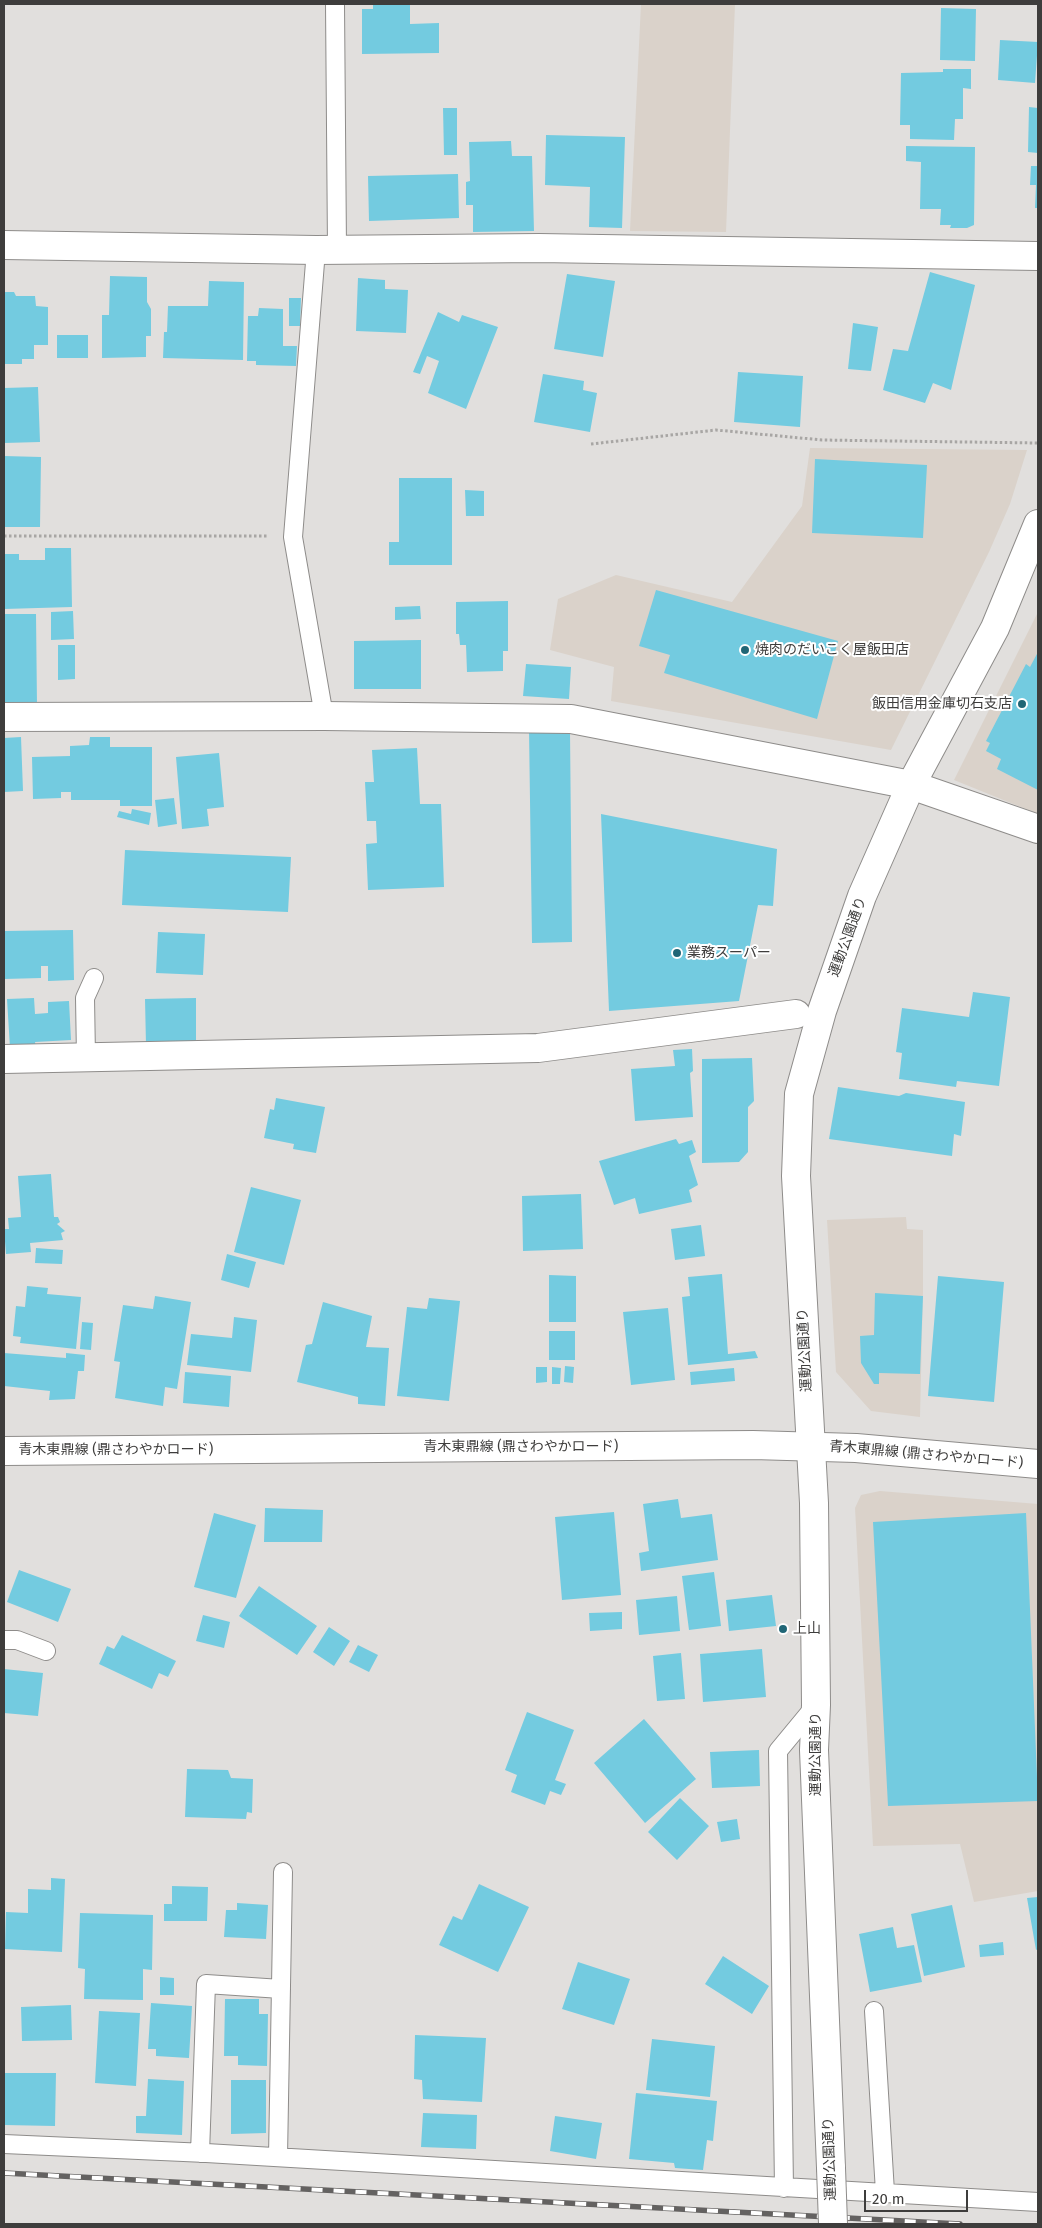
<!DOCTYPE html>
<meta charset="utf-8">
<style>
body{margin:0}
#map{position:relative;width:1042px;height:2228px;overflow:hidden;background:#e1dfdd;font-family:"Fira Sans",sans-serif}
canvas{display:block}
.frame{position:absolute;inset:0;border:5px solid #3e3d3c;pointer-events:none}
.scale{position:absolute;left:864px;top:2190px;width:104px;height:22px;box-sizing:border-box;border:2px solid #3e3d3c;border-top:0;padding-left:6px;font-size:15px;line-height:18px;white-space:nowrap;color:#3e3d3c;-webkit-text-stroke:4px #fff;paint-order:stroke}
</style>
<div id="map">
<canvas width="1042" height="2228"></canvas>
<div class="frame"></div>
<div class="scale">20 m</div>
</div>
<script>
const g = document.querySelector('canvas').getContext('2d');
g.lineJoin = 'round';
function paint(path, color) { g.fillStyle = color; g.fill(path, 'evenodd'); }
function stroke(path, color, width, dash) { g.strokeStyle = color; g.lineWidth = width; g.lineCap = dash ? 'butt' : 'round'; g.setLineDash(dash || []); g.stroke(path); }
function drawText(font, color, halo, rows, align = 'center') {
  g.font = font + ' "Fira Sans","Noto Sans JP",sans-serif'; g.lineWidth = 4; g.setLineDash([]); g.textBaseline = 'middle'; g.strokeStyle = halo; g.fillStyle = color; for (const [text, x, y, turn = 0] of rows) {
    g.save(); g.translate(x, y); g.rotate((+turn || 0) * Math.PI / 180); g.textAlign = isNaN(turn) ? turn : align; if (halo) g.strokeText(text, 0, 0); g.fillText(text, 0, 0); g.restore();
  }
}
const built = new Path2D(`
 M641,4H735L726,232L630,231Z
 M810,448L1027,450L1010,504L989,552L891,750L611,701L614,667L550,650L558,599L616,575L732,602L802,506Z
 M1038,612V814L954,780Z
 M906,1217L907,1229L923,1230V1291L920,1417L871,1411L836,1372L827,1220Z
 M880,1491L1038,1504V1891L974,1902L960,1844L873,1846L855,1508L861,1495Z`);
const building = new Path2D(`
 M373,4H410V24L439,23V53L362,54V9H373Z
 M941,8L976,9L975,61L940,60Z
 M1000,40L1038,42L1035,83L998,80Z
 M943,69H971V89L963,88V119H955L954,140L910,139V125H900L901,73L943,72Z
 M1029,107L1038,108V153L1028,152Z
 M443,108H457V155H444Z
 M546,135L625,137L622,228L589,227L590,187L545,185Z
 M511,141L512,156H532L534,231L473,232V205H466V182L470,181L469,142Z
 M906,146L975,147L974,225L967,228H950L951,225H940L941,209H920L921,162L906,161Z
 M1031,166H1038V208H1035L1036,185H1030Z
 M458,174L459,218L369,221L368,176Z
 M930,272L975,285L951,390L933,383L925,403L883,390L893,349L908,351Z
 M567,274L615,281L603,357L554,349Z
 M110,276L147,277V302L151,309V336H146V357L102,358V315H109Z
 M358,278L385,280V289L408,290L406,333L356,331Z
 M209,281L244,282L243,360L163,358L164,332H167L168,306H208Z
 M4,292H14L16,296H35L36,306L48,307V345H34V359H22V364H4Z
 M289,298H301L300,326H289Z
 M259,308L283,309V346H297L296,366L256,365V361H247L248,316H258Z
 M438,312L459,322L462,315L498,327L466,409L428,393L439,361L427,356L420,374L413,372Z
 M853,323L878,327L871,371L848,369Z
 M57,335H88V358H57Z
 M738,372L803,376L800,427L734,422Z
 M543,374L584,381L583,390L597,393L590,432L534,422Z
 M38,387L40,442L4,443V388Z
 M4,456L41,457L40,527H4Z
 M815,459L927,465L923,538L812,533Z
 M399,478H452V565H389V542H399Z
 M465,490L484,491V516H466Z
 M45,548H71L72,607L4,609V554H19V560H45Z
 M656,590L838,641L817,719L664,673L670,655L639,646Z
 M508,601V651H503V671L467,672L466,645H460L459,634H456V602Z
 M420,606L421,619L395,620V607Z
 M73,611L74,639L51,640V612Z
 M4,614H36L37,706H4Z
 M421,640V689H354V641Z
 M58,645H75V679L58,680Z
 M1038,652V790L997,769L1001,759L986,751L990,743L986,741L1026,664L1030,667Z
 M526,664L571,667L569,699L523,696Z
 M529,729L570,731L572,942L532,943Z
 M21,737L23,791L4,792V738Z
 M90,737H110V747H152V806H120V800H71V792H61V798L33,799L32,757L70,756V746L89,745Z
 M417,748L420,804H441L444,887L368,890L366,844L377,843L376,821H367L365,782H374L372,750Z
 M219,753L224,807L207,809L209,826L182,829L176,757Z
 M174,798L177,824L158,827L155,800Z
 M132,809L151,813L149,825L117,817L119,811L131,814Z
 M601,814L777,849L773,906L758,905L739,1001L609,1011Z
 M125,850L291,857L288,912L122,905Z
 M73,930L74,980L48,981V966H41V978L4,979V931Z
 M158,932L205,934L203,975L156,973Z
 M973,992L1010,997L999,1086L957,1081L956,1087L899,1079L902,1053L896,1052L902,1008L969,1017Z
 M34,998L35,1014L48,1013V1002L69,1001L71,1040L35,1042L36,1047L10,1048L7,999Z
 M196,998V1044L146,1045L145,999Z
 M692,1049L693,1071L690,1073L693,1117L635,1121L631,1069L675,1066L673,1050Z
 M752,1058L754,1101L748,1107V1152L739,1162L702,1163V1059Z
 M838,1087L899,1096L906,1093L965,1102L961,1136L954,1134L952,1156L829,1139Z
 M276,1098L325,1107L316,1153L293,1149L294,1144L264,1138L270,1109L274,1110Z
 M676,1139L679,1144L692,1140L696,1152L689,1156L698,1185L689,1190L692,1202L639,1214L635,1198L614,1205L599,1161Z
 M51,1174L54,1217H58L60,1222L57,1224L65,1231L61,1233L63,1240L30,1243L31,1252L6,1254L4,1229H9L8,1218L21,1217L18,1176Z
 M251,1187L301,1200L284,1265L234,1252Z
 M581,1194L583,1249L523,1251L522,1196Z
 M701,1225L705,1256L675,1260L671,1229Z
 M36,1248L63,1250L62,1264L35,1263Z
 M227,1254L256,1262L249,1288L221,1280Z
 M722,1274L728,1354L755,1351L758,1358L688,1365L682,1297L690,1296L688,1277Z
 M549,1275L576,1276V1322H549Z
 M938,1276L1004,1282L994,1402L928,1396Z
 M27,1286L48,1288L47,1294L81,1297L76,1349L20,1343L21,1337L13,1336L16,1306L25,1307Z
 M875,1293L923,1296L920,1374L879,1373V1384H874L861,1363L860,1336L874,1335Z
 M155,1296L191,1302L177,1389L165,1387L163,1406L115,1398L120,1362L114,1361L123,1305L153,1309Z
 M429,1298L460,1301L449,1401L397,1396L407,1307L427,1309Z
 M323,1302L372,1316L366,1347L389,1348L385,1406L358,1404V1397L297,1382L306,1345L312,1344Z
 M668,1308L675,1380L631,1385L623,1312Z
 M234,1317L257,1320L251,1372L187,1365L191,1334L232,1338Z
 M82,1322L93,1323L91,1350L80,1349Z
 M549,1331H575V1360H549Z
 M4,1353L66,1358V1353L85,1355L84,1371H78L75,1399L49,1400L50,1391L4,1386Z
 M565,1366L574,1367L573,1383L564,1382Z
 M536,1367H547V1382L536,1383Z
 M552,1367L561,1368L560,1384H552Z
 M734,1368L735,1381L691,1385L690,1372Z
 M185,1372L231,1376L229,1407L183,1403Z
 M678,1499L681,1518L712,1514L718,1560L641,1571L639,1553L649,1551L643,1504Z
 M265,1508L323,1510L322,1542H264Z
 M614,1512L621,1595L562,1600L555,1517Z
 M214,1513L256,1525L236,1598L194,1587Z
 M1026,1513L1038,1801L888,1806L873,1522Z
 M19,1570L71,1589L58,1622L7,1602Z
 M714,1572L721,1626L689,1630L682,1576Z
 M259,1586L317,1626L297,1655L239,1616Z
 M772,1595L776,1626L729,1631L726,1600Z
 M677,1596L680,1631L639,1635L636,1600Z
 M622,1612V1629L590,1631L589,1613Z
 M203,1615L230,1622L224,1648L196,1641Z
 M329,1627L350,1641L334,1666L313,1652Z
 M122,1635L176,1661L168,1677L159,1673L152,1689L99,1664L107,1646L114,1649Z
 M358,1645L378,1655L369,1672L349,1662Z
 M762,1649L766,1697L703,1702L700,1654Z
 M681,1653L685,1699L657,1701L653,1656Z
 M4,1669L43,1673L38,1716L4,1713Z
 M527,1712L574,1730L555,1780L566,1784L561,1795L550,1791L545,1805L511,1792L517,1775L505,1770Z
 M644,1719L696,1779L645,1823L594,1763Z
 M759,1750L760,1786L712,1788L710,1752Z
 M187,1769L228,1770L231,1778L253,1779L252,1813L247,1812L246,1819L185,1817Z
 M680,1798L709,1826L677,1860L648,1832Z
 M737,1819L740,1839L721,1842L717,1822Z
 M51,1878L65,1879L62,1952L5,1949L6,1912L28,1913V1889L51,1890Z
 M479,1884L529,1907L498,1972L439,1945L453,1916L462,1920Z
 M172,1886L208,1887L207,1921H164V1904H172Z
 M1038,1897V1949L1036,1950L1027,1898Z
 M237,1903L268,1905L266,1939L224,1937L226,1910H237Z
 M952,1905L965,1967L924,1976L911,1914Z
 M80,1913L153,1915L152,1970L143,1969V2000L84,1999L85,1969L78,1968Z
 M893,1927L897,1948L914,1945L922,1982L870,1992L859,1934Z
 M1003,1942L1004,1955L980,1957L979,1945Z
 M723,1956L769,1986L752,2014L705,1984Z
 M578,1962L630,1979L614,2025L562,2009Z
 M160,1977L174,1978V1995H160Z
 M225,1999H259V2014H268L267,2066L238,2065V2056H224Z
 M151,2003L192,2006L189,2058L156,2056V2049H148Z
 M71,2005L72,2040L22,2041L21,2007Z
 M99,2011L140,2013L136,2086L95,2083Z
 M415,2035L486,2038L482,2102L423,2099L422,2080L414,2079Z
 M652,2039L715,2046L710,2097L646,2090Z
 M4,2073H56L55,2126L4,2125Z
 M148,2079L184,2081L182,2135L136,2133V2116H146Z
 M231,2080H266V2133L231,2134Z
 M636,2093L717,2101L713,2141L707,2140L703,2170L675,2168L674,2163L629,2159Z
 M423,2113L477,2115L476,2149L421,2147Z
 M555,2116L602,2123L596,2159L550,2151Z`);
const path = new Path2D(`
 M591,444L716,430L822,440L1038,443
 M4,536H267`);
const service = new Path2D(`
 M335,4L337,249
 M316,250L293,537L324,716
 M86,1057L85,998L94,978
 M4,1640H17L46,1651
 M874,2011L885,2192
 M4,2144L206,2153L1038,2202
 M200,2153L206,1984L281,1989
 M278,2157L283,1872
 M784,2188L778,1751L816,1705`);
const minor = new Path2D(`
 M4,245L316,250L539,248L1038,256
 M4,717L324,716L571,719L911,785L1038,829
 M4,1059L538,1048L796,1014`);
const tertiary = new Path2D(`
 M831,2168L814,1750L816,1705L814,1503L796,1176L799,1094L822,1011L862,896L911,785L995,628L1038,524`);
const secondary = new Path2D(`
 M4,1451L753,1445L856,1448L1038,1464`);
const rail = new Path2D(`
 M4,2173L960,2224`);
const tertiaryBridge = new Path2D(`
 M831,2168L833,2224`);
const markers = [
 [745,650,5,"#206676"],
 [1022,704,5,"#206676"],
 [677,953,5,"#206676"],
 [783,1629,5,"#206676"]
];
const poiNames = [
 ["焼肉のだいこく屋飯田店",755,650],
 ["飯田信用金庫切石支店",1012,704,"right"],
 ["業務スーパー",687,953],
 ["上山",793,1629]
];
const streetNames = [
 ["運動公園通り",848,937,-70],
 ["運動公園通り",805,1350,-93],
 ["青木東鼎線 (鼎さわやかロード)",521,1447],
 ["青木東鼎線 (鼎さわやかロード)",116,1450],
 ["青木東鼎線 (鼎さわやかロード)",926,1455,5],
 ["運動公園通り",816,1754,-90],
 ["運動公園通り",830,2159,-92]
];
paint(built, '#dad2ca');
paint(building, '#73cbe0');
stroke(service, '#8e8c8a', 20);
stroke(minor, '#8e8c8a', 30);
stroke(tertiary, '#8e8c8a', 30);
stroke(secondary, '#8e8c8a', 30);
stroke(path, '#a8a6a4', 3, [2.5, 2.5]);
stroke(service, '#fff', 18);
stroke(minor, '#fff', 28);
stroke(tertiary, '#fff', 28);
stroke(secondary, '#fff', 28);
stroke(rail, '#646261', 5.5);
stroke(rail, '#fff', 4, [11]);
stroke(tertiaryBridge, '#8e8c8a', 30, []);
stroke(tertiaryBridge, '#fff', 28);
for (const [x, y, r, color] of markers) { const dot = new Path2D(); dot.arc(x, y, r, 0, 2 * Math.PI); g.fillStyle = color; g.fill(dot); stroke(dot, '#fff', 2); }
drawText('14px', '#3e3d3c', '#fff', poiNames, 'left');
drawText('14px', '#3e3d3c', '#fff', streetNames);
</script>
